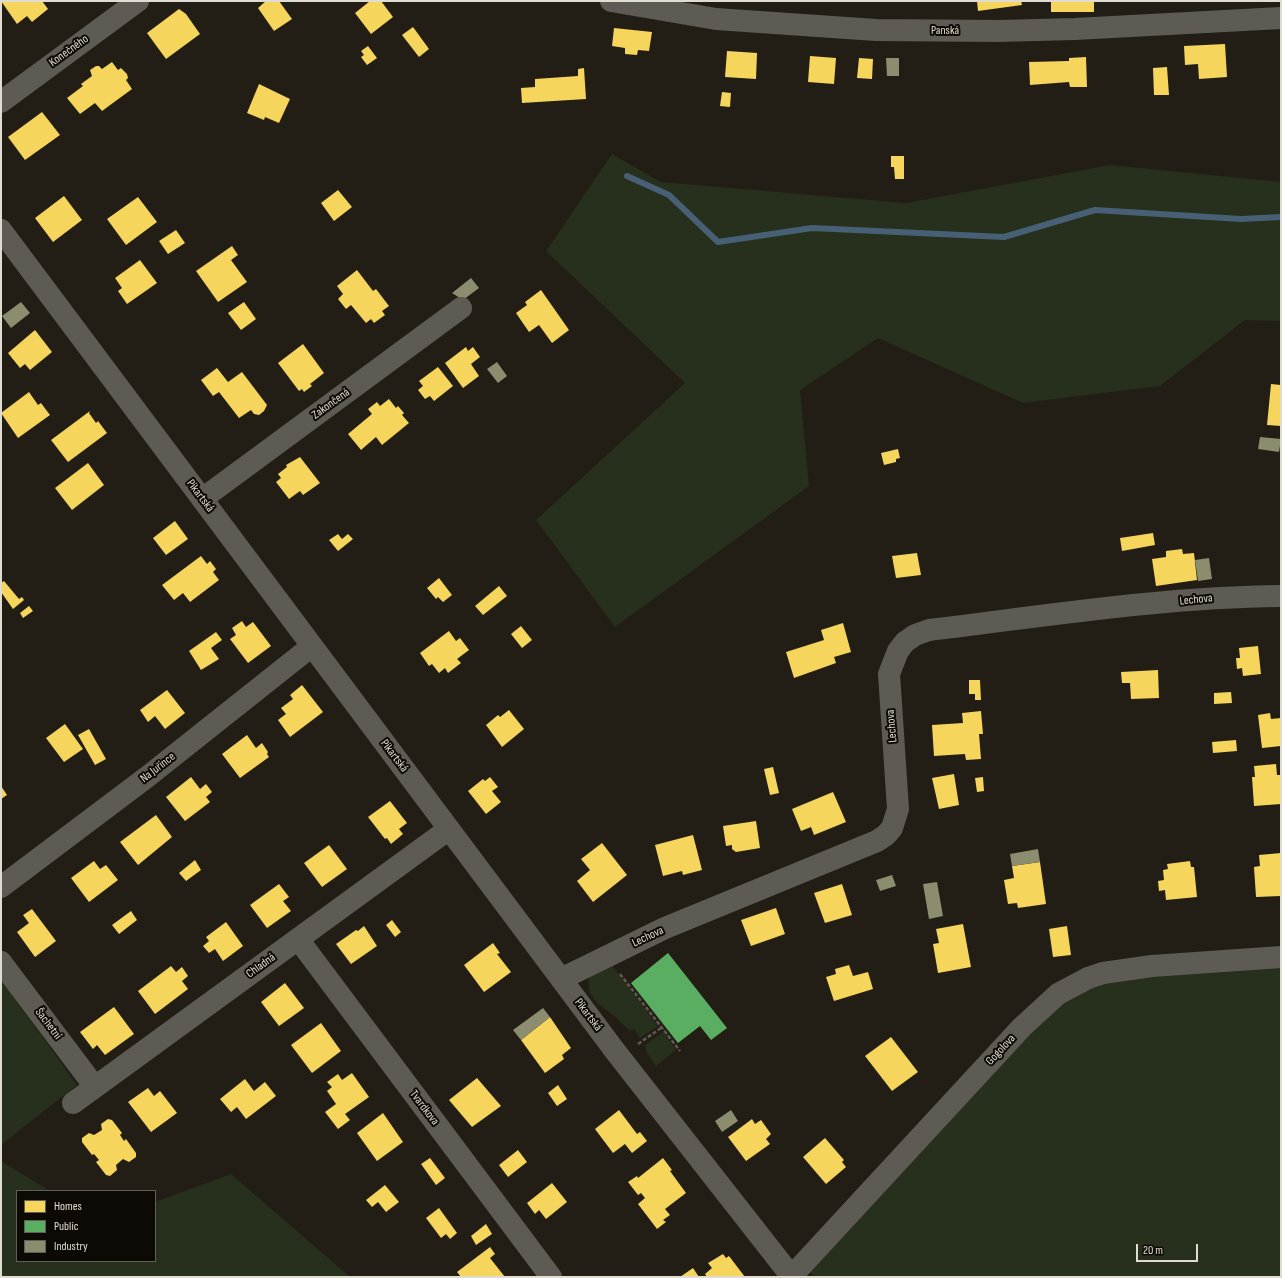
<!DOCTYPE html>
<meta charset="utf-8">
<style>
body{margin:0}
#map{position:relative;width:1282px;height:1278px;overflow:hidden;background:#221e15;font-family:"Sofia Sans Condensed",sans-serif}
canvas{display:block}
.frame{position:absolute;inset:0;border:2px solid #e1dcd2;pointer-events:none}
.legend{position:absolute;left:16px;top:1190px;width:140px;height:72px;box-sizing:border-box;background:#0d0a05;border:1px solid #625e57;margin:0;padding:5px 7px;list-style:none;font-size:12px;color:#e1dcd2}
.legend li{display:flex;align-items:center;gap:8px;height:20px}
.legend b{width:20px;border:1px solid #625e57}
.scale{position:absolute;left:1136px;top:1244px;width:62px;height:18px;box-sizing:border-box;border:2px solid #e1dcd2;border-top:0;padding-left:5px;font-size:12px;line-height:14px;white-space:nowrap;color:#e1dcd2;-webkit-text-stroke:3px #0d0a05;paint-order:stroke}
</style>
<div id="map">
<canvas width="1282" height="1278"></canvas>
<div class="frame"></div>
<ul class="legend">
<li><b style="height:11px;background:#f6d55c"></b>Homes</li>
<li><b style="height:11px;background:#5aae61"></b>Public</li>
<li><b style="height:11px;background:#8c8c6e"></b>Industry</li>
</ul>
<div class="scale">20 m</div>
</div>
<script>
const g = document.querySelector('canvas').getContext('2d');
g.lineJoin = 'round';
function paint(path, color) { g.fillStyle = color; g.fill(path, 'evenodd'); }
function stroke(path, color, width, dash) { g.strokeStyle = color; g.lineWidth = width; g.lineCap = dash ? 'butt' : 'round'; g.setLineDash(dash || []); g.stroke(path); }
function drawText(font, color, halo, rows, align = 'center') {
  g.font = font + ' "Sofia Sans Condensed",sans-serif'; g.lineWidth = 4; g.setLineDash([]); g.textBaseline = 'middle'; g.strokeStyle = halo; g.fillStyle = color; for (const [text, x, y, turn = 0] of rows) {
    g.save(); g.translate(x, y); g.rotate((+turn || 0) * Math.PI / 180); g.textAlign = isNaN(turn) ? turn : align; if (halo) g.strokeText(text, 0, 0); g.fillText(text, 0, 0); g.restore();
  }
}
const green = new Path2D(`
 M612,154L661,182L906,203L1110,165L1281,182V321L1245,320L1160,386L1023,403L878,338L800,390L809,486L615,627L536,520L685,383L546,251Z
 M611,964L658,1026L640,1038L634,1029L630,1031L612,1014L597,1003L590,993L588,978Z
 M1281,967V1277H814L808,1269L1039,1020L1073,993L1118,978Z
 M1,979L77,1085L1,1145Z
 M663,1032L676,1050L656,1066L647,1053L645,1045Z
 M1,1161L50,1191H17V1261H155V1202L231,1174L350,1277H1Z`);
const homes = new Path2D(`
 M1,1H42L48,9L32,22L27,16L17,24Z
 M266,1H279L292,19L274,31L258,8Z
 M370,1H381L393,17L371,34L355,13Z
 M977,1H1021L1022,5L978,11Z
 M1051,1H1094V12H1051Z
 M179,9L186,14L200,34L166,59L147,33Z
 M413,27L429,49L419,57L402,35Z
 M614,28L652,32L649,51L638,50L637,55L625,54V48L612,46Z
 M1225,44L1227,77L1199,79L1198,64L1185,65L1184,46Z
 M368,46L377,58L367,65L361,57L364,55L361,51Z
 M727,51L757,53L756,79L725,77Z
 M810,56L836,58L834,84L808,82Z
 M1086,57L1087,87H1070L1069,82L1030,85L1029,62L1069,61V58Z
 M859,58L873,59L872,79L857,78Z
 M112,62L118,70L121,68L127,74L128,78L126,80L132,89L102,111L95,103L80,114L67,98L83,86L81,84L92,76L90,70L96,66H99L102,69Z
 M1167,67L1169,95H1154L1153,68Z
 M584,68L586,99L522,103L521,88L535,87V79L578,76V69Z
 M259,84L290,99L279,123L265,117L264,120L247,113Z
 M722,92L731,93L730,107L720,106Z
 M42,112L60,135L25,160L8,137Z
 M891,156H904V179H895L894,167H891Z
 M338,190L352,207L334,221L321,203Z
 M64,196L82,220L53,242L35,218Z
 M138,197L157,222L126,245L107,219Z
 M176,230L185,243L168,254L159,241Z
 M232,246L238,255L231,260L247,282L218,302L196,271Z
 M140,260L157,283L127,304L118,291L122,288L115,278Z
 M357,270L373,291L376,289L389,306L382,311L385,315L374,323L371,319L366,323L351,305L346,309L338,299L343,294L337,286Z
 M541,290L569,330L552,343L539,325L529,332L516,313L527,305L525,302Z
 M244,302L256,319L241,330L228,313Z
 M35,330L52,352L30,370L25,364L20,368L8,353Z
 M303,344L324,373L310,384L312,386L304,392L302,389L299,391L278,363Z
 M466,347L468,351L473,347L480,357L471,364L479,376L463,388L445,363Z
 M438,367L453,386L434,401L430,396L425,399L418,390L423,386L419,381Z
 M217,368L228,382L242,372L267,405L264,411L259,415L254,414L251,410L239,418L219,392L213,396L201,380Z
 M1271,384L1281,385V426L1267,425Z
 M29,392L38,405L41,403L50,415L18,438L1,413Z
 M389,399L396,408L398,406L404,413L402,415L409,423L382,445L376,437L361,450L348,434L372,414L368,409L377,402L380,406Z
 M90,411L89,413L96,423L98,421L107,433L68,462L51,440Z
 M898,449L900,458L896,459V462L884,465L881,453Z
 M300,457L320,483L303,495L300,491L289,499L276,482L281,478L278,474L287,467L286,465Z
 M88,463L104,485L72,510L55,488Z
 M175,521L188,539L166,555L153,538Z
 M1153,533L1155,545L1122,551L1120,538Z
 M338,534L342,539L348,534L353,539L338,551L329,540Z
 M1182,549L1183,554L1194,553L1197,580L1156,586L1152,559L1166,557V551Z
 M917,553L921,575L896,578L892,556Z
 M201,556L207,564L210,561L216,569L213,572L219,580L190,602L183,593L174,600L162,585Z
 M439,578L452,595L443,602L438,597L436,599L427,588Z
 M4,581L19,599L22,597L24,600L13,609L1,592V583Z
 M499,586L507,596L483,615L475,606Z
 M29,606L33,611L23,618L20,613Z
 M242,621L246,627L253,622L271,646L248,663L230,639L236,635L232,628Z
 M843,623L851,652L834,657L836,663L794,678L786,652L824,640L821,630Z
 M521,626L532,640L522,648L511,634Z
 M449,631L456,641L460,638L469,650L457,659L461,663L448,673L445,668L439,673L432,664L429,666L420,653Z
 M216,632L222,640L211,648L219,659L201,670L189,651Z
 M1258,646L1261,674L1243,676L1242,668L1237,669L1236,658H1240L1239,648Z
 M1158,670L1159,698L1131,699L1130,683H1122L1121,672Z
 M969,680H980L981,700H975V694H969Z
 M302,685L323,712L290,737L278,720L286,714L281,708L293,699L290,695Z
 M167,690L185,713L165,729L155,716L148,722L140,710Z
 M1231,692L1232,703L1214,704V693Z
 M509,710L524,729L502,747L486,725L498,715L500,717Z
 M981,711L983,734H979L981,759L966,760L965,754L934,756L932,725L963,723L962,713Z
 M1270,713L1271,719L1281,718V746L1262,748L1258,715Z
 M65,724L83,749L64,762L46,738Z
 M89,729L106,759L95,765L78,735Z
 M247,735L256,748L262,743L268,752L267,754L269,757L240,778L222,754Z
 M1236,740L1237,751L1213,753L1212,742Z
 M1276,764L1277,775H1280L1281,804L1254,806L1252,777H1255L1254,766Z
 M773,767L779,793L770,795L764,769Z
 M954,774L959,805L939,809L932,778Z
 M191,777L200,789L206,784L212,792L206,797L210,802L185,821L166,797Z
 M490,777L498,787L492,791L501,802L486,814L468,791L483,779L485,781Z
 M983,777L984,791L977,792L975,778Z
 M1,786L7,795L1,799Z
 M833,792L846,822L814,835L811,827L801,831L792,809Z
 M390,801L407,823L399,829L403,834L391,844L387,838L385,839L368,817Z
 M156,815L172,837L138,865L120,842Z
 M756,821L760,848L736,852L732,849V845L726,846L723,826Z
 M693,835L702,870L683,875L682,871L663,876L655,845Z
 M602,843L627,875L593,902L577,881L590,870L581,859Z
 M329,845L347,869L322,887L304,863Z
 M1281,853V896L1256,897L1254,867L1260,866L1259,855Z
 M195,860L201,870L186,881L179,873Z
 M94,861L100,869L106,865L118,880L89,902L71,878Z
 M1190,861L1191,867H1194L1197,897L1166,900L1165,890L1159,891L1158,881L1164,880L1163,870L1168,869L1167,864Z
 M1040,862L1046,904L1018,908L1017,903L1008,904L1004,880L1014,878L1012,866Z
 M279,884L289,897L283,901L291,911L267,928L250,905Z
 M842,884L852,915L825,923L814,893Z
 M776,908L785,934L751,946L741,920Z
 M32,909L56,941L35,957L17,932L29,923L23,915Z
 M131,911L137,920L119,934L112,925Z
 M392,920L401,932L395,937L386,925Z
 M226,922L243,946L223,961L215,949L209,953L203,946L209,941L206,937Z
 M963,924L971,967L938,973L933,944L939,943L936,929Z
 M364,926L377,946L351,964L336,944L356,930L358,931Z
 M1067,926L1071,955L1053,957L1049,929Z
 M493,943L500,953L497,954L511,972L484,992L464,965Z
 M849,965L853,976L868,972L873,989L834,1001L826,977L836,974L835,969Z
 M171,966L176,972L182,967L188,976L182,981L188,989L155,1014L138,991Z
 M285,983L304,1008L279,1026L261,1002Z
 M114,1007L134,1034L105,1055L97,1045L93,1049L80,1032Z
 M550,1017L571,1048L562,1055L564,1059L545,1073L521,1040Z
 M321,1023L341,1051L312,1073L291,1045Z
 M891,1037L918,1072L892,1091L865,1056Z
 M352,1073L369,1097L345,1114L350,1120L338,1129L325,1112L336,1104L327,1091L332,1087L327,1082L338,1074L342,1080Z
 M477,1078L501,1106L472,1127L449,1100Z
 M245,1079L254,1091L265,1082L276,1096L246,1119L237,1107L231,1112L220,1099Z
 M558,1085L567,1099L557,1106L548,1093Z
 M148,1088L154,1096L160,1091L177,1113L151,1132L128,1102Z
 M619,1110L637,1134L640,1132L647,1141L632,1153L625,1144L613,1153L595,1129Z
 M383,1113L403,1142L377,1161L357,1133Z
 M108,1119L112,1120L122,1133L120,1135L124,1141L126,1139L136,1153V1157L129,1162L123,1159L116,1165L117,1170L110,1176L106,1175L96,1162L99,1160L94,1154L92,1155L82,1142V1138L89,1133L94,1135L102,1130L101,1124Z
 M752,1119L755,1124L761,1120L771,1134L766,1139L770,1144L746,1161L728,1137Z
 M825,1138L844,1160L842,1162L846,1167L826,1184L803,1157Z
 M518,1150L527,1162L508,1177L499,1165Z
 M430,1158L445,1178L436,1185L421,1164Z
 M663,1158L672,1170L670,1171L686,1193L665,1209L670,1215L663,1220L666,1222L657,1229L638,1204L645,1198L641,1193L638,1195L628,1182L637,1176L638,1178Z
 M552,1183L567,1202L546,1219L539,1210L535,1214L527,1203Z
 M385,1185L399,1202L386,1212L378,1202L372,1207L366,1200Z
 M439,1208L457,1233L450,1239L446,1234L441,1238L426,1218Z
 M486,1224L492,1234L476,1245L471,1236Z
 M490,1247L495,1254L490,1258L505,1277H461L457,1272Z
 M723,1254L726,1258L729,1256L745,1277H707L705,1274L712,1268L708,1263Z
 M693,1268L699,1277H680Z`);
const public = new Path2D(`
 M668,953L727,1028L711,1040L700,1026L678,1043L631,983Z`);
const industry = new Path2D(`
 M886,58H899V76H887Z
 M471,278L479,288L463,300L452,293Z
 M21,302L30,313L11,328L2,316Z
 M497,362L507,376L498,383L487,369Z
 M1260,437L1281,439L1279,452L1258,449Z
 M1209,558L1212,579L1198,581L1195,560Z
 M1038,849L1040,862L1012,866L1010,854Z
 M892,875L896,886L880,891L876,880Z
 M937,882L943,916L929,919L923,884Z
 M543,1008L550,1017L521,1040L513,1030Z
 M731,1110L738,1121L722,1132L715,1121Z`);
const stream = new Path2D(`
 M627,176L669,195L718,242L812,228L1004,237L1095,210L1241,219L1281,217`);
const path = new Path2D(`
 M620,974L680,1051
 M638,1044L661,1028`);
const minor = new Path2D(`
 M611,1L716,19L876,30L998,31L1075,29L1281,18
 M1,102L138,1
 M1,230L615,1051L792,1277
 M202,499L461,308
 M1,887L147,777L312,646
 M298,939L551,1277
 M1,962L95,1087
 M561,979L665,928L877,841L886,835L892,828L898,809L889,674L898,651L905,642L915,635L929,630C1045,616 1164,597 1281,596
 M73,1103L449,829
 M791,1277L1022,1027L1058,994L1088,978L1103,973L1152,966L1281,957`);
const streetNames = [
 ["Panská",945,31],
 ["Konečného",69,51,-36],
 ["Zakončená",331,404,-36],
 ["Pikartská",200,496,53],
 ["Lechova",1196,600,-6],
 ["Lechova",892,726,-95],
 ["Pikartská",394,756,53],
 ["Na Juřince",158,768,-38],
 ["Lechova",648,937,-25],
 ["Chladná",261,966,-36],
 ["Pikartská",588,1015,53],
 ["Šachetní",48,1024,53],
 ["Gogolova",1001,1050,-47],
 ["Tvardkova",424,1108,53]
];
paint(green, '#272f1d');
paint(homes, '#f6d55c');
paint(public, '#5aae61');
paint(industry, '#8c8c6e');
stroke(stream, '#476076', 6);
stroke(path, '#5e5a53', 2.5, [4, 2]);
stroke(minor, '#5e5a54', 22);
drawText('12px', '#e1dcd2', '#0d0a05', streetNames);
</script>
